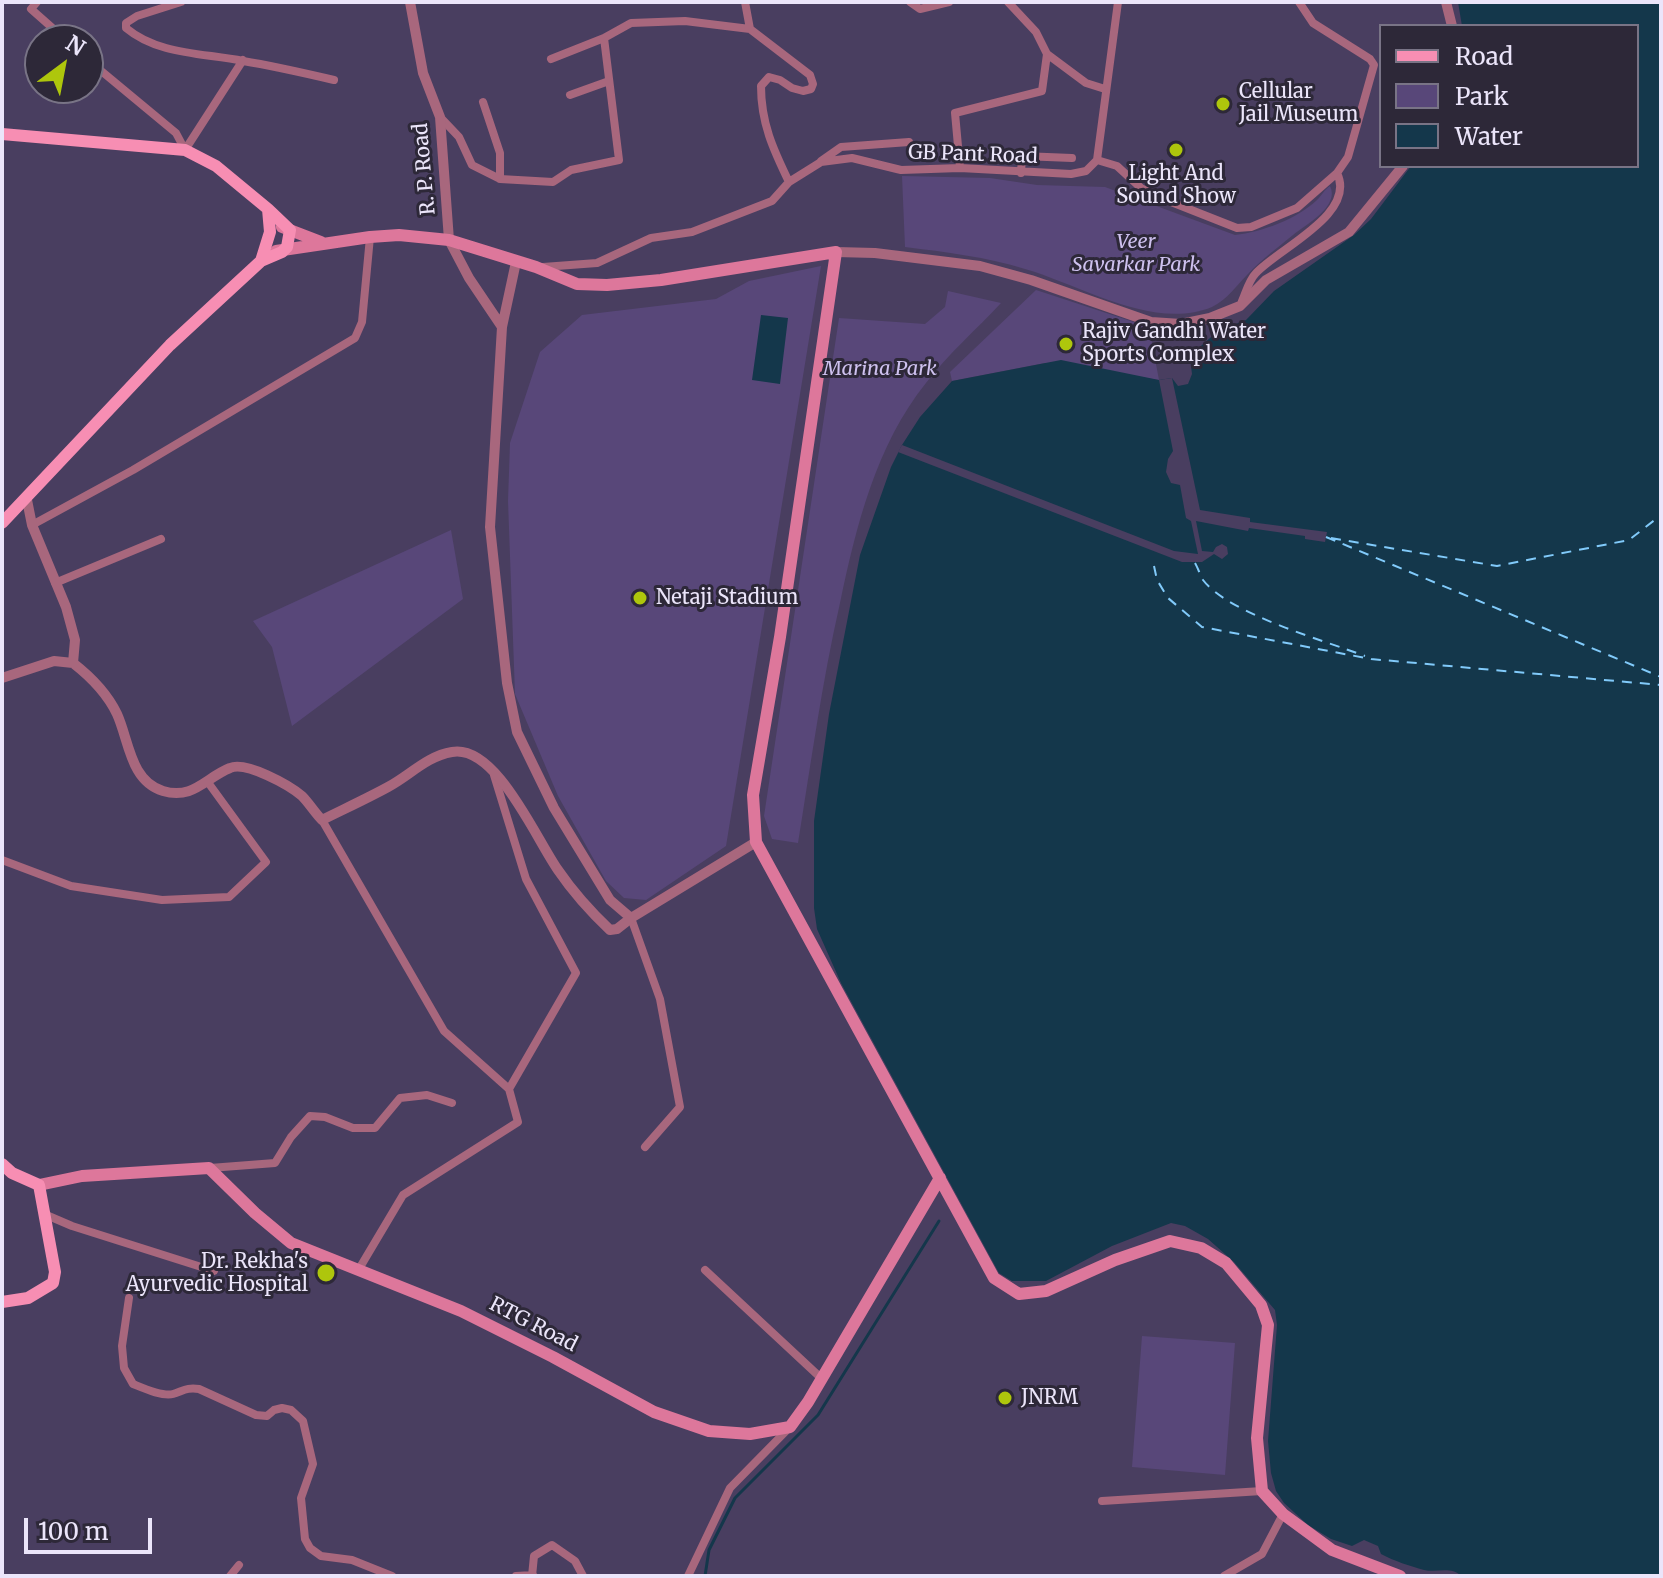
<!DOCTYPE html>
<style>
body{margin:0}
#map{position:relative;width:1663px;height:1578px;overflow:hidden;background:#493e60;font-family:Merriweather,serif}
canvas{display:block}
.frame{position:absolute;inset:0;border:4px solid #ebe5fa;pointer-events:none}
.legend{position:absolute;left:1379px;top:24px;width:260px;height:144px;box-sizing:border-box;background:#2d2838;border:2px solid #797486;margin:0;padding:10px 14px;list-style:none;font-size:24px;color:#ebe5fa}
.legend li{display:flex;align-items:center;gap:16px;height:40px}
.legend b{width:40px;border:2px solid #797486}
.north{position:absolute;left:24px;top:24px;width:80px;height:80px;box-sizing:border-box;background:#2d2838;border:2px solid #797486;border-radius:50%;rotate:32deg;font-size:22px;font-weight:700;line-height:32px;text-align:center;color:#ebe5fa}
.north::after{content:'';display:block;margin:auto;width:28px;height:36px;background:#aec60c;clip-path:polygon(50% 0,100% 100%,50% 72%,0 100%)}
.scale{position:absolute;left:24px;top:1518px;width:128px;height:36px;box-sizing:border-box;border:4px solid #ebe5fa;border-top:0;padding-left:10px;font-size:24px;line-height:28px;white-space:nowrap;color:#ebe5fa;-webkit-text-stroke:6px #2d2838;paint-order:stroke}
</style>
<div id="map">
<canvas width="1663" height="1578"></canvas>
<div class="frame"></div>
<ul class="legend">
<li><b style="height:10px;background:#f78eb3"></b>Road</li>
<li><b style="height:22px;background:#584779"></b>Park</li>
<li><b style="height:22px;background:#14374b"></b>Water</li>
</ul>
<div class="north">N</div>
<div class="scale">100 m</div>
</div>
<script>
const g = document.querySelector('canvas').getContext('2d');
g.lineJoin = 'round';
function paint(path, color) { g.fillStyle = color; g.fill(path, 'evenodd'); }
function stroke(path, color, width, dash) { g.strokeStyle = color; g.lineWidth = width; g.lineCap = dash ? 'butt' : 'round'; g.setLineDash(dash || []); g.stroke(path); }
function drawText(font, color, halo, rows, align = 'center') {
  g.font = font + ' Merriweather,serif'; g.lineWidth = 6; g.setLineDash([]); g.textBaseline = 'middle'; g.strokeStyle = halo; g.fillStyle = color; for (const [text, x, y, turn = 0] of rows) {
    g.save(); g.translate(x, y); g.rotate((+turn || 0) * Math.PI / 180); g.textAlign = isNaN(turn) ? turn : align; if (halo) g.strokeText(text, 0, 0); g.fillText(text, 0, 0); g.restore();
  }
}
const green = new Path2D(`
 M902,176L990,178L1037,185L1105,187L1235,235C1262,232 1297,219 1317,200C1322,195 1324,190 1330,186C1340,206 1307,224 1293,235C1277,248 1261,260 1247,275C1235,287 1228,299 1212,307C1153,331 1081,285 1025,269C987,257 945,252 905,247Z
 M821,266L726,846L646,900L624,898L606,881L558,796L515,694L508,501L510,443L540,352L582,315L716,299L749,281Z
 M1036,290L1149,327L1159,380L1045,363L952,381L950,372Z
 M948,291L1001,303C977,329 948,354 926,383C876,445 856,527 840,603C822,682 811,763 798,843L772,839L764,816L839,318L925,324L945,307Z
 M451,530L463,599L292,726L272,647L253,621Z
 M1142,1336L1235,1343L1225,1475L1132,1467Z`);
const water = new Path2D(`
 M1458,2H1661V1576H1461C1451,1566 1437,1573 1424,1570C1410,1566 1394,1561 1381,1554L1378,1546L1364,1540L1352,1546L1331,1539L1308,1525L1284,1503L1276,1491L1271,1473L1268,1441L1277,1325L1275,1310L1234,1262L1208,1239L1185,1226L1171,1223L1112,1246L1046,1281H1012L999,1273L841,983L817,929L814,908V821L829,714L860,555L891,467L902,445L920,417L952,381L1061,360L1159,380L1172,378L1178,386L1188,384L1192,374L1190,358L1193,353L1218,331L1246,320L1274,291L1354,235L1371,219L1411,166H1637V26H1462Z
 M761,315L788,318L780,384L752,380Z`);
const pier = new Path2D(`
 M1172,378L1200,510L1250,518V522L1327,532L1325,542L1305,539V536L1249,528L1248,531L1196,521L1202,551L1213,552L1216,547L1222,544L1227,547L1228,554L1222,559L1214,554L1202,562H1182L898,452L902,445L1174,551L1198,554L1191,521L1186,518L1180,485L1171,483L1166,472L1168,459L1173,451L1159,380Z`);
const stream = new Path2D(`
 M705,1576L709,1550L735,1498L818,1415L939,1221`);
const ferry = new Path2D(`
 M1326,537L1661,677
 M1331,538L1497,566L1629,540L1661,515
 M1195,563C1198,568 1200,575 1203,580C1229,614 1323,640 1365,656
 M1154,566L1157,580L1168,598L1202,627L1371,659L1661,685`);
const minor = new Path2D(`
 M37,2L31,9L66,40
 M181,2L137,16L126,23V28C158,55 204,53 243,61C274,66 304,73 334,80
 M745,2L750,29L810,75L813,84L811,89L803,91L792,88L780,80L769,77L761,86C761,123 773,149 789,182
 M910,2L920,9L949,2
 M1008,2L1036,32L1047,54L1086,83L1105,89
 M1118,2L1097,160L1117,166L1141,188L1166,200L1237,228L1251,227L1297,208L1337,173L1348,157L1374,65L1370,59L1313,23L1299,2
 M551,59L604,38
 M88,60L176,133L185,150
 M570,95L609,81
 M483,102L500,153V179
 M440,117L459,137L472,165L500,179L553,182L571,170L619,160L604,38L631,23L685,21L750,29
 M185,150L243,60
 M821,161L841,147L909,142
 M960,168L955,113L1042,91L1047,54
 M1021,173L1022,156L1072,158
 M543,267L597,263L651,238L692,232L772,201L789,182L821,162L852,158L901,170L960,168L1071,174L1086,171L1097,160
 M1242,301C1246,292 1249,280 1256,273C1279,248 1357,214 1337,173
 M32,525L133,470L355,338L362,322L370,237
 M55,583L161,539
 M322,820L444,1031L509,1089
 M2,860L71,886L162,900L229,897L266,862L207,781
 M631,918L660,999L680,1107L645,1147
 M210,1168L275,1163L291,1137L310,1116L325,1117L353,1128H375L400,1098L427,1095L452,1103
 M44,1214L72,1226L214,1271
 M359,1269L403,1195L518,1122L509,1089L576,973L526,879L494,775
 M705,1270L821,1378
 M129,1298L122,1346L124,1368L133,1384C143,1388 163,1397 173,1394C183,1391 187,1387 199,1389L256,1415L267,1416L274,1410L282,1408L291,1410L303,1421L313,1464L301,1498L305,1539L310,1548L321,1556L352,1560L392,1576
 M1102,1501L1262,1491
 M230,1576L239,1565
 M516,1576L533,1575
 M532,1576L534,1556L552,1545L575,1561L583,1576
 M688,1576L730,1488L789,1428
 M1224,1576L1262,1554L1283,1514`);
const tertiary = new Path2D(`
 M410,2L423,73L440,117L449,240L469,278L502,327
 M1446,2L1452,26
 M836,252L875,253L980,266L1031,280L1151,322L1181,324L1210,318L1240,306L1266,280L1349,232L1403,166
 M516,262L502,327L490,527L507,683L517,732L554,808L610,900L631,918L756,842
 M27,500L32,525L66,607L75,640L73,663C91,677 107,693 117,714C129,740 130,781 163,791C193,800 205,778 230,768C246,761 289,785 302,796C309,803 315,813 322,820C344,809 366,799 388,787C409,776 427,756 452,752C496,744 536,839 558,870C573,892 591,912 610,930L617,929L631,918
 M2,678L54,661L73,663`);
const secondary = new Path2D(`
 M282,227L321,242
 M276,251L370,237L399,235L449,240L536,267L577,284L607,285L661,280L836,252L780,637L753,795L756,842L994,1278L1019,1294L1046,1291L1115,1260L1170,1241L1201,1248L1226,1263L1261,1305L1268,1325L1257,1438L1262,1491L1283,1514L1332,1550L1400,1576
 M39,1185L82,1176L209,1168L255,1213L291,1243L461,1311L553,1357L654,1412L709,1431L750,1434L790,1427L808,1402L940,1178`);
const primary = new Path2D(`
 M2,134L185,150L216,166L268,209L290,230L287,247L282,252L261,261L170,345L2,523
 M261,261L270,232L268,209
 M2,1164L12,1173L39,1185L55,1272L53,1283L28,1298L2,1302`);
const markers = [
 [1223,104,8,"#aec60c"],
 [1176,150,8,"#aec60c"],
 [1066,344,8,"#aec60c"],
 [640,598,8,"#aec60c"],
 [326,1273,10,"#aec60c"],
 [1005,1398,8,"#aec60c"]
];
const poiNames = [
 ["Cellular",1239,92],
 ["Jail Museum",1239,115],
 ["Light And",1176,174,"center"],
 ["Sound Show",1176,197,"center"],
 ["Rajiv Gandhi Water",1082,332],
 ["Sports Complex",1082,355],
 ["Netaji Stadium",656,598],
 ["Dr. Rekha's",308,1262,"right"],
 ["Ayurvedic Hospital",308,1285,"right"],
 ["JNRM",1021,1398]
];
const streetNames = [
 ["GB Pant Road",973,155,2],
 ["R. P. Road",425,169,-95],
 ["RTG Road",533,1325,27]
];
const parkNames = [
 ["Veer",1136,242],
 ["Savarkar Park",1136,265],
 ["Marina Park",880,369]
];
paint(green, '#584779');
paint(water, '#14374b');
paint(pier, '#493e60');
stroke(stream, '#14374b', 3);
stroke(ferry, '#81cafa', 2, [10, 8]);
stroke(minor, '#a8677d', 8);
stroke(tertiary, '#a8677d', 10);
stroke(secondary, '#dd779b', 12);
stroke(primary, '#f78eb3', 12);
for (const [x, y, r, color] of markers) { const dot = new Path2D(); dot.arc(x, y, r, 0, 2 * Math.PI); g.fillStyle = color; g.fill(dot); stroke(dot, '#2d2838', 3); }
drawText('20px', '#ebe5fa', '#2d2838', poiNames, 'left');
drawText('20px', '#ebe5fa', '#2d2838', streetNames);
drawText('italic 20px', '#cec1ef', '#2d2838', parkNames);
</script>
